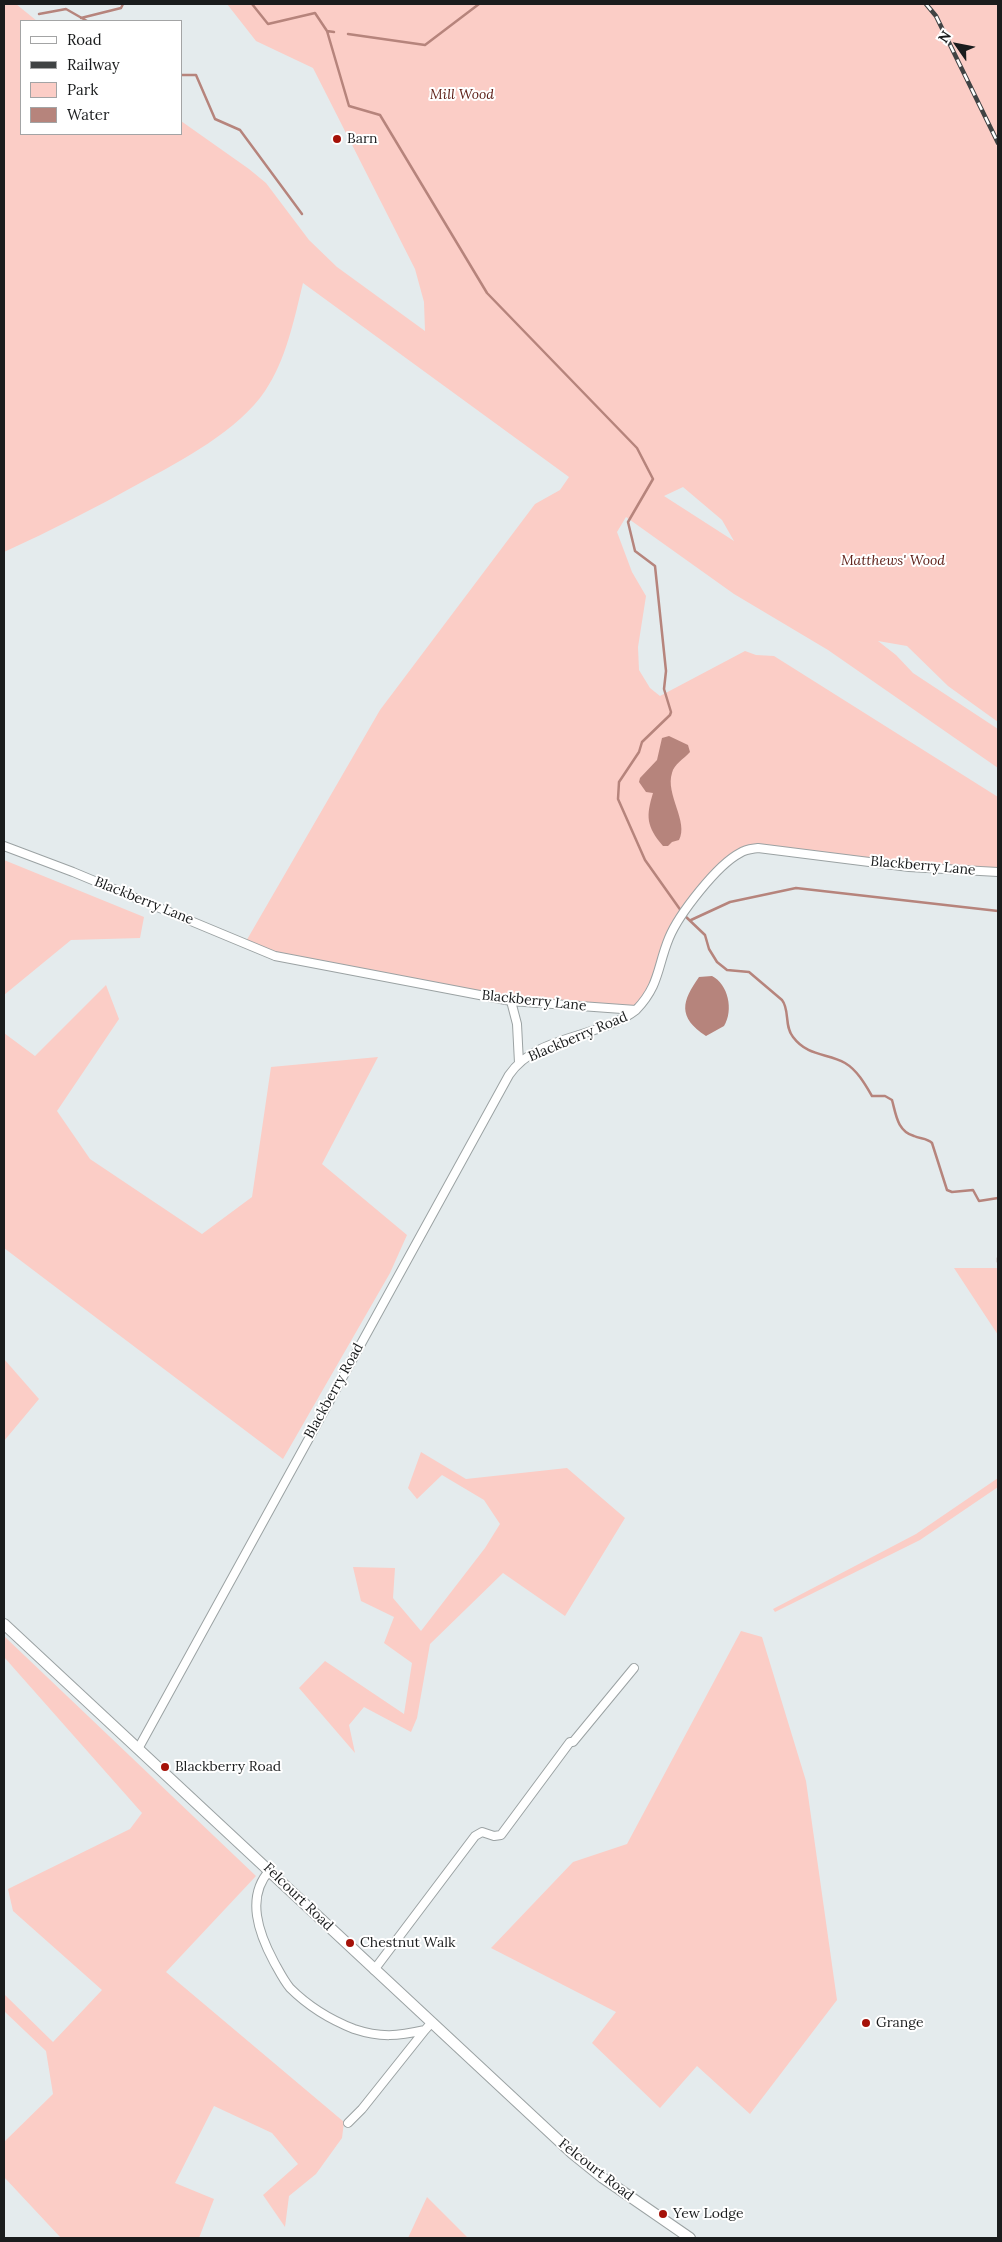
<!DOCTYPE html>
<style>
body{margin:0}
#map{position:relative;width:1002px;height:2242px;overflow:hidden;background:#e4ebed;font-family:Lora,serif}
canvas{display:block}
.frame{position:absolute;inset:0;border:5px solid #1a1c1d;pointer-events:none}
.legend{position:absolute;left:20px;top:20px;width:162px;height:115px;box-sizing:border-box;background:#fff;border:1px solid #a3a4a5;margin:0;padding:6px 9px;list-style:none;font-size:15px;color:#1a1c1d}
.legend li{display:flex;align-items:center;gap:10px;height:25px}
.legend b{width:25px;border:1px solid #a3a4a5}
.north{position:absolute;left:932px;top:20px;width:50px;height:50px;-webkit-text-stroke:4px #fff;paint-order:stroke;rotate:303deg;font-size:14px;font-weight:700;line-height:20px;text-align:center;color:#1a1c1d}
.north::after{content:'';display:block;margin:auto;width:18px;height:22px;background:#1a1c1d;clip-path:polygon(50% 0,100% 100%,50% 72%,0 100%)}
</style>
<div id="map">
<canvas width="1002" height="2242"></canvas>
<div class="frame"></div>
<ul class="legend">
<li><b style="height:6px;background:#fff"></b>Road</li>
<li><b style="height:6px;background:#404344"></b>Railway</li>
<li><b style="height:14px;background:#fbcdc6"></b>Park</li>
<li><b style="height:14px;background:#b6847c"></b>Water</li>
</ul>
<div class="north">N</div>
</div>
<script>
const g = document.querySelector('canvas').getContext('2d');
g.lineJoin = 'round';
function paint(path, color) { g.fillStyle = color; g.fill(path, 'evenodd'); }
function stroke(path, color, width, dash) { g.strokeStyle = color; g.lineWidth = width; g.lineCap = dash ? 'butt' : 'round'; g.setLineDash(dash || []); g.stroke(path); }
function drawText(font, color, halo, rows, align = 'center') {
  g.font = font + ' Lora,serif'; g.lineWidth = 4; g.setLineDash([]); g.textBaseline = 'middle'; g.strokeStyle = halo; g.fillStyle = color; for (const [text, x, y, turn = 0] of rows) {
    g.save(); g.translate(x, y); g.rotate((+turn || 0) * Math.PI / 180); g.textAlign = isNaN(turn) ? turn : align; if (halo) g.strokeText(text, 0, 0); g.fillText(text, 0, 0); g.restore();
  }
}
const green = new Path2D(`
 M4,4H16L37,21H21V134H181V121L249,169L266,183L309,240L337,267L425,331L424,302L415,269L313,68L256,41L227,4H998V722L948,686L907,646L878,641L896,655L913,673L998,729V768L828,650L734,594L626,517L617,532L632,572L646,596L638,647L639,670L650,688L660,696L745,651L756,655L774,656L998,797V872L909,867L758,848L736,855L681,916L659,971L636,1010L511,1001L275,956L245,943L380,710L535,504L560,490L569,477L303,283C294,320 286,360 265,391C239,430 181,461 140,483C95,508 50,531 4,552ZM683,487L722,520L734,541L664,496Z
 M4,860L144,917L140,938L71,940L4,995Z
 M106,985L119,1019L57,1111L90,1159L202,1234L252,1197L271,1067L378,1057L322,1164L407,1235L390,1273L283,1459L4,1248V1033L35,1056Z
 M954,1268H998V1335Z
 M4,1359L39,1399L4,1441Z
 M421,1452L466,1479L567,1468L625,1518L565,1616L503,1573L430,1644L417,1718L411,1732L364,1707L349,1725L355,1753L299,1688L325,1661L404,1714L412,1663L384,1643L394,1617L361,1601L353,1567L395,1568L393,1598L421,1631L485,1548L500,1524L484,1500L442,1475L417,1499L408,1488Z
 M998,1478V1487L920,1540L775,1612L773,1609L916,1534Z
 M741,1631L762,1637L806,1781L837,2000L750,2114L697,2066L660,2108L592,2043L616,2012L491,1948L573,1862L627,1844Z
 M4,1636L256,1876L166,1972L344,2122L342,2138L316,2174L289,2196L285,2227L263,2195L298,2164L272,2133L214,2106L175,2183L214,2199L199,2238H61L4,2177V2142L53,2094L46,2051L4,2011V1994L53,2042L102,1990L13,1911L8,1889L130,1829L142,1813L4,1657Z
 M427,2197L468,2238H408Z`);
const water = new Path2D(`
 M669,736L688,745L690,752C684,759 674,764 672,773C665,794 689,822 679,840L672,842L668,846H663C646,826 646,816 653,793L646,792L639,782L640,778L657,760L662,738Z
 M712,976C728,984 734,1010 724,1026L706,1036C677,1017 682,1001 699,977Z`);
const stream = new Path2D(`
 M252,4L268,24L315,13L327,31L349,106L380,115L487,293L637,448L653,479L628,522L635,551L655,566L666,671L664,689L671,712L670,715L642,742L639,752L619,782L618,799L645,860L684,915L705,935L709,949L717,962L727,970L749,972L782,1000C790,1010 784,1026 793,1037C808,1057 828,1053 845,1063C857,1070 865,1084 872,1096H885L892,1100C896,1114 897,1131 914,1136C920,1139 927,1138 932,1143L947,1190L952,1192L973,1190L979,1201L998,1198
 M39,14L66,9L87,21
 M81,18L121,8L123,4
 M327,31L334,32
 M348,34L425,45L479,4
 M181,75H196L215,119L240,130L302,214
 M691,920L730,902L796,888L998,911
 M998,1258V1262`);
const minor = new Path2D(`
 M4,846L73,872L275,956L511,1001L636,1010C660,985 657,967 669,938C679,914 717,865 740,853C746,849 752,849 758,848L909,867L998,872
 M511,1001L517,1024L519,1063
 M138,1749L509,1075C537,1034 599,1039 636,1010
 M270,1870C245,1897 259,1934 274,1962C279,1971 284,1981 290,1988C308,2006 331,2020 354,2029C381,2038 398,2036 425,2030L432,2022
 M374,1970L475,1836L482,1832L494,1836L501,1835L570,1742H573L634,1668
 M348,2123L362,2109L425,2030`);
const tertiary = new Path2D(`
 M4,1624L572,2153L603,2178L690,2238`);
const rail = new Path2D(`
 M926,4L936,16L998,143`);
const markers = [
 [337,139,5,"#a51108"],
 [165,1767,5,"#a51108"],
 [350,1943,5,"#a51108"],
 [866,2023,5,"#a51108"],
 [663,2214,5,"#a51108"]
];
const parkNames = [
 ["Mill Wood",462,95],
 ["Matthews' Wood",893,561]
];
const poiNames = [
 ["Barn",347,139],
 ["Blackberry Road",175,1767],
 ["Chestnut Walk",360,1943],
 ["Grange",876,2023],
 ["Yew Lodge",673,2214]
];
const streetNames = [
 ["Blackberry Lane",923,866,5],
 ["Blackberry Lane",144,901,22],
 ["Blackberry Lane",534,1001,6],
 ["Blackberry Road",578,1037,-23],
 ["Blackberry Road",334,1391,-61],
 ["Felcourt Road",298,1897,44],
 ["Felcourt Road",596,2170,38]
];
paint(green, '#fbcdc6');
paint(water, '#b6847c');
stroke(stream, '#b6847c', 2.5);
stroke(minor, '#9ba2a3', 10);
stroke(tertiary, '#9ba2a3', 12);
stroke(minor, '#fff', 8);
stroke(tertiary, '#fff', 10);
stroke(rail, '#404344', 4.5);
stroke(rail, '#fff', 2.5, [8]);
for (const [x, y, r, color] of markers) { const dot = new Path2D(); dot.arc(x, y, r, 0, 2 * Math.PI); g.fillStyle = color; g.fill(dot); stroke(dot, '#fff', 2); }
drawText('italic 14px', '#5f2119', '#fff', parkNames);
drawText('14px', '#1a1c1d', '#fff', poiNames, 'left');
drawText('14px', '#1a1c1d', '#fff', streetNames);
</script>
